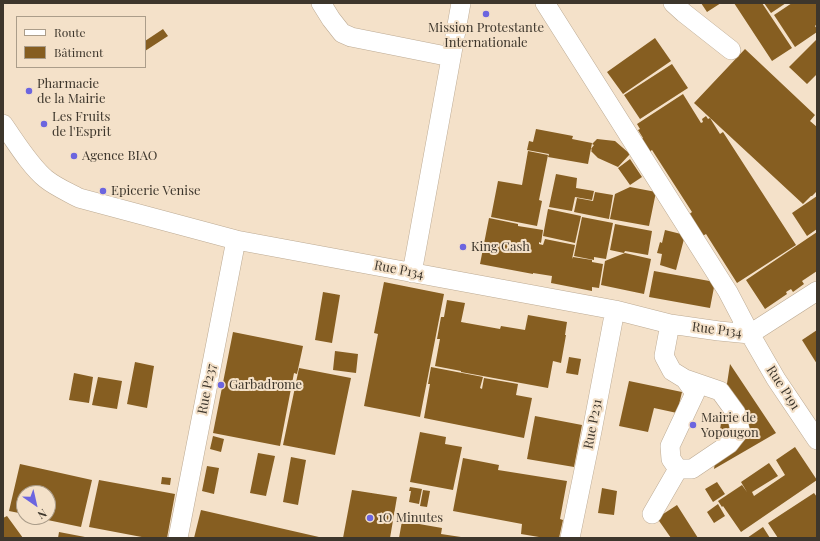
<!DOCTYPE html>
<meta charset="utf-8">
<style>
body{margin:0}
#map{position:relative;width:820px;height:541px;overflow:hidden;background:#f4e1c9;font-family:"Playfair Display",serif}
canvas{display:block}
.frame{position:absolute;inset:0;border:4px solid #3d362c;pointer-events:none}
.legend{position:absolute;left:16px;top:16px;width:130px;height:52px;box-sizing:border-box;background:#f4e1c9;border:1px solid #ab9d8a;margin:0;padding:5px 7px;list-style:none;font-size:12px;color:#3d362c}
.legend li{display:flex;align-items:center;gap:8px;height:20px}
.legend b{width:20px;border:1px solid #ab9d8a}
.north{position:absolute;left:16px;top:485px;width:40px;height:40px;box-sizing:border-box;background:#f4e1c9;border:1px solid #ab9d8a;border-radius:50%;rotate:146deg;font-size:11px;font-weight:700;line-height:16px;text-align:center;color:#3d362c}
.north::after{content:'';display:block;margin:auto;width:14px;height:18px;background:#6c65df;clip-path:polygon(50% 0,100% 100%,50% 72%,0 100%)}
</style>
<div id="map">
<canvas width="820" height="541"></canvas>
<div class="frame"></div>
<ul class="legend">
<li><b style="height:5px;background:#fff"></b>Route</li>
<li><b style="height:11px;background:#865e21"></b>Bâtiment</li>
</ul>
<div class="north">N</div>
</div>
<script>
const g = document.querySelector('canvas').getContext('2d');
g.lineJoin = 'round';
function paint(path, color) { g.fillStyle = color; g.fill(path, 'evenodd'); }
function stroke(path, color, width, dash) { g.strokeStyle = color; g.lineWidth = width; g.lineCap = dash ? 'butt' : 'round'; g.setLineDash(dash || []); g.stroke(path); }
function drawText(font, color, halo, rows, align = 'center') {
  g.font = font + ' "Playfair Display",serif'; g.lineWidth = 4; g.setLineDash([]); g.textBaseline = 'middle'; g.strokeStyle = halo; g.fillStyle = color; for (const [text, x, y, turn = 0] of rows) {
    g.save(); g.translate(x, y); g.rotate((+turn || 0) * Math.PI / 180); g.textAlign = isNaN(turn) ? turn : align; if (halo) g.strokeText(text, 0, 0); g.fillText(text, 0, 0); g.restore();
  }
}
const building = new Path2D(`
 M701,3H721L707,12Z
 M734,3H762L792,48L772,61Z
 M764,3H786L771,13Z
 M792,3H817V24L815,26L817,29V32L795,47L774,15Z
 M163,29L168,36L145,51V41Z
 M655,38L671,61L623,94L607,72Z
 M816,40L817,41V74L807,84L789,67Z
 M745,49L815,115L810,121L817,127V191L812,196H811L803,204L694,103Z
 M672,64L688,88L640,119L624,95Z
 M683,94L701,123L703,122L702,119L706,116L708,119L710,118L720,134L723,132L796,245L737,283L706,234L701,237L687,216L692,212L652,150L646,154L638,141L643,138L638,130L640,129L637,124Z
 M536,129L573,136L572,139L592,143L588,164L548,157L549,154L527,150L529,141L533,142Z
 M597,139L615,141L630,154L618,167L598,158L591,151L592,150L591,149L594,145L592,144Z
 M528,151L548,155L539,200L542,201L537,226L491,217L498,181L522,185Z
 M630,159L642,177L630,185L618,168Z
 M556,174L577,178L576,188L594,191L592,200L575,197L572,211L549,207Z
 M630,187L656,192L649,226L610,219L615,194Z
 M595,192L613,195L609,219L574,212L577,198L593,201Z
 M817,196V229L807,236L792,213Z
 M548,209L581,216L575,243L543,236Z
 M582,217L613,223L606,259L594,257V260L574,256Z
 M489,218L518,224V226L543,230L541,243L539,242V244L543,245L545,239L575,245L572,259L573,257L592,260V262L603,264L599,288L592,287V291L551,283L552,276L533,273V274L480,264Z
 M615,224L652,231L648,255L625,251L624,253L610,250Z
 M665,230L685,235L676,270L660,265L662,254L657,253L660,242L662,243Z
 M817,232V271L802,281L804,284L793,292L791,289L786,292L787,294L765,309L746,280Z
 M625,253L651,259L644,294L601,285L605,261Z
 M654,271L715,282L710,308L649,297Z
 M384,282L444,294L420,417L364,406L378,334L374,333Z
 M323,292L340,295L332,343L315,340Z
 M447,300L465,303L461,322L500,329L501,326L525,330L528,315L567,322L565,335H566L561,363L553,361L548,388L461,372V371L435,366L440,339H437L441,317H444Z
 M817,330V364L802,340Z
 M233,332L303,346L297,374L294,373L280,446L213,433Z
 M335,351L358,354L356,373L333,370Z
 M569,357L581,359L578,375L566,373Z
 M135,362L154,366L147,408L127,404Z
 M730,364L776,433L714,469Z
 M431,367L483,377L480,388L482,389L484,378L518,384L516,395L532,398L524,438L424,418L430,384H428Z
 M299,368L351,378L335,455L283,445Z
 M74,373L93,377L89,403L69,400Z
 M98,377L122,381L117,409L92,405Z
 M629,381L682,392L677,413L654,408L648,432L619,426Z
 M535,416L582,425L574,467L527,459Z
 M420,432L446,437L445,444L462,447L453,490L410,482Z
 M213,436L224,439L221,452L210,449Z
 M795,447L817,480L741,532L723,506L722,507L718,501L742,485L747,492L741,482L769,463L778,476L752,492L754,496L785,475L776,460Z
 M258,453L275,456L266,496L250,493Z
 M291,457L306,460L298,505L283,502Z
 M463,458L499,465L498,470L567,481L560,519L563,520L559,538H545L521,534L522,524L453,511Z
 M20,464L92,480L81,527L38,518L48,517V493H24V514L9,511Z
 M207,466L219,468L214,494L202,491Z
 M162,477L171,478L170,485L161,484Z
 M99,480L175,494L167,538H147L89,527Z
 M717,482L725,494L713,502L705,489Z
 M410,487L422,489L419,504L409,502L411,491H409Z
 M602,488L617,491L614,515L598,513Z
 M352,490L397,497L390,538H343Z
 M423,490L430,491L427,507L420,506Z
 M814,493L817,497V538H778L768,523Z
 M718,504L725,516L714,523L707,512Z
 M677,505L698,538H671L657,518Z
 M201,510L319,537L318,538H194Z
 M7,516L23,538H3V518Z
 M402,521L442,528L441,534L461,537L460,538H399Z
 M763,527L770,538H747Z
 M59,532L85,537V538H58Z`);
const minor = new Path2D(`
 M321,3L331,19L342,33L351,37L451,57
 M545,3L728,292L750,334L776,379L817,440
 M673,3L684,13L731,50
 M3,124C15,141 30,166 46,179C56,187 68,192 79,198L236,240L615,310L670,324L719,331L750,334L817,291
 M412,273L461,3
 M670,324L664,356L672,371L685,379L720,391L736,413L740,430L729,444L692,469H678L671,459L670,446L695,393L685,379
 M652,514L678,469
 M178,538L236,240
 M570,538L592,431L615,310`);
const markers = [
 [486,14,4,"#6c65df"],
 [29,91,4,"#6c65df"],
 [44,124,4,"#6c65df"],
 [74,156,4,"#6c65df"],
 [103,191,4,"#6c65df"],
 [463,247,4,"#6c65df"],
 [221,385,4,"#6c65df"],
 [693,425,4,"#6c65df"],
 [370,518,4,"#6c65df"]
];
const poiNames = [
 ["Mission Protestante",486,28,"center"],
 ["Internationale",486,43,"center"],
 ["Pharmacie",37,84],
 ["de la Mairie",37,99],
 ["Les Fruits",52,117],
 ["de l'Esprit",52,132],
 ["Agence BIAO",82,156],
 ["Epicerie Venise",111,191],
 ["King Cash",471,247],
 ["Garbadrome",229,385],
 ["Mairie de",701,418],
 ["Yopougon",701,433],
 ["1O Minutes",378,518]
];
const streetNames = [
 ["Rue P134",399,270,11],
 ["Rue P134",717,330,7],
 ["Rue P191",783,388,57],
 ["Rue P237",207,389,-79],
 ["Rue P231",593,424,-79]
];
paint(building, '#865e21');
stroke(minor, '#bcaa93', 20);
stroke(minor, '#fff', 19);
for (const [x, y, r, color] of markers) { const dot = new Path2D(); dot.arc(x, y, r, 0, 2 * Math.PI); g.fillStyle = color; g.fill(dot); stroke(dot, '#f4e1c9', 1.5); }
drawText('13px', '#3d362c', '#f4e1c9', poiNames, 'left');
drawText('13px', '#3d362c', '#f4e1c9', streetNames);
</script>
